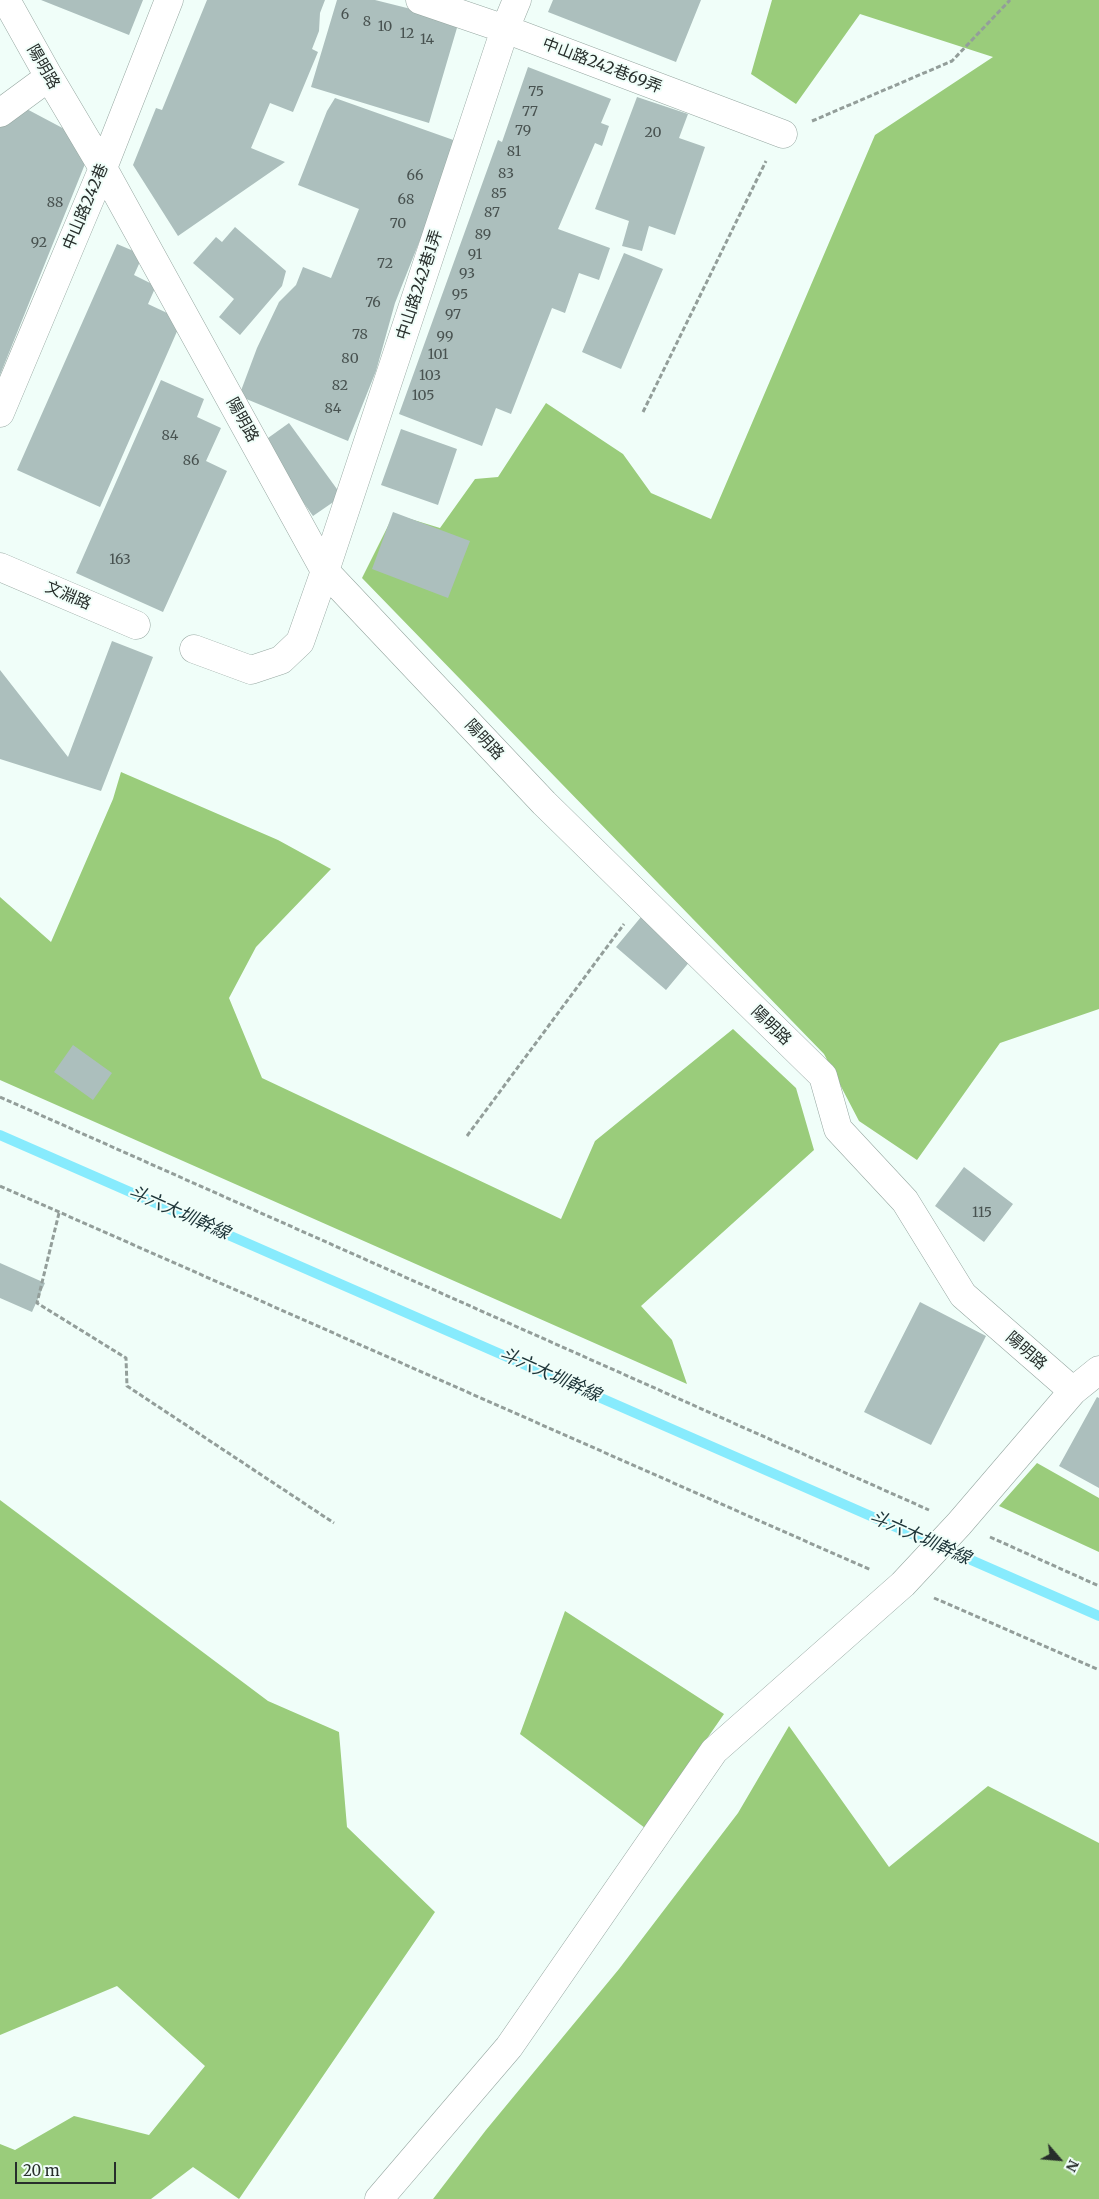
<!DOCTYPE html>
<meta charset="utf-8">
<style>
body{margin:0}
#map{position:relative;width:1099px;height:2199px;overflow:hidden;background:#f0fef9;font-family:Merriweather,serif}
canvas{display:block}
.north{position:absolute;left:1034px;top:2134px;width:50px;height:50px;-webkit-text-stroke:4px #f0fef9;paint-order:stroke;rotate:117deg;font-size:14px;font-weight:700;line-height:20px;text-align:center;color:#272e2b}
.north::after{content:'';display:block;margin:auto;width:18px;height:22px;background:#272e2b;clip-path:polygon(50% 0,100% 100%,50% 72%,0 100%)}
.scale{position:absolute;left:15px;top:2162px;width:101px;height:22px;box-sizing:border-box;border:2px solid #272e2b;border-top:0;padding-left:6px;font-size:15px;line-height:18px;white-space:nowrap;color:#272e2b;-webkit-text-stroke:4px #f0fef9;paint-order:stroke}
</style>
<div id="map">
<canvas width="1099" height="2199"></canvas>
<div class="north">N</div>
<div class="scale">20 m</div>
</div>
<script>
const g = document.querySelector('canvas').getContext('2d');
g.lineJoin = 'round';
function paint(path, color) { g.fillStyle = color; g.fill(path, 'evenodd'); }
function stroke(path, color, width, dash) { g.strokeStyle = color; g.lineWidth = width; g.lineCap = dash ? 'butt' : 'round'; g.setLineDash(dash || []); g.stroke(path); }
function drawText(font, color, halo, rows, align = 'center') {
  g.font = font + ' Merriweather,"Noto Sans TC",serif'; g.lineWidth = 4; g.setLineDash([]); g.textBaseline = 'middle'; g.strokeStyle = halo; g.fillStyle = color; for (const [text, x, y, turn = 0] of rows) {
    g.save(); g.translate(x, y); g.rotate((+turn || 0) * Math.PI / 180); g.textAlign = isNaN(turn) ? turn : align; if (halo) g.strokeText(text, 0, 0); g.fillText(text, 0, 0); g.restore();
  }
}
const forest = new Path2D(`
 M772,0H1099V1009L1000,1043L917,1160L859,1121L824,1054L362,578L394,514L440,528L475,479L498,477L546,403L623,454L651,493L711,519L875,135L993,57L860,14L796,104L751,74Z
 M121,772L278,840L331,869L256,947L229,998L262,1078L561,1219L595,1141L733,1029L796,1088L814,1150L641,1306L672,1340L687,1384L0,1080V897L51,942L113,799Z
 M1037,1463L1099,1498V1552L999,1506Z
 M0,1500L268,1701L339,1732L347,1827L435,1912L239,2199L193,2167L151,2199H0V2144L15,2150L74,2116L149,2135L205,2066L117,1986L0,2035Z
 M565,1611L724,1714L645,1828L520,1734Z
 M789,1726L889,1867L988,1786L1099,1843V2199H433L486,2130L619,1969L738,1813Z`);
const stream = new Path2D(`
 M0,1135L1099,1616`);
const building = new Path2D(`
 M41,0H143L129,35Z
 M207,0H325L320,13L319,31L312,49L318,52L293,112L270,103L251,148L285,162L178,236L133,165L156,108L162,110Z
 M337,0H375L459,21L429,123L311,87Z
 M553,0H701L676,62L548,12Z
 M528,67L611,99L601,123L609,126L602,146L595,143L558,229L610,248L599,280L579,273L565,313L552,308L511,414L496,408L482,446L399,414L498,140L502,142Z
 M637,97L688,114L679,138L705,147L675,235L649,226L642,251L622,246L629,221L595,209Z
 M335,98L459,142L395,303L376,371L348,441L239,396L257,348L279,302L296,285L303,267L331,278L359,209L298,185L327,111Z
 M21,106L70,132L85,164L0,375V119Z
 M235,227L286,271L282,286L240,335L219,317L234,299L193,263L216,237L222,242Z
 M117,244L143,255L134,275L156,286L148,304L182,320L100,507L17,470Z
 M624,253L663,269L621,369L582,352Z
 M161,380L204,399L197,417L221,428L206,461L227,471L163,612L76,573Z
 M289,423L342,496L313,516L261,443Z
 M401,429L457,449L438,505L381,485Z
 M393,512L470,541L448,598L372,569Z
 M112,641L153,657L101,791L0,759V670L68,757Z
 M641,917L691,960L666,990L616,947Z
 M73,1045L112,1073L93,1100L54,1072Z
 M964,1167L1013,1204L984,1242L935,1206Z
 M0,1263L45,1283L32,1312L0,1298Z
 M920,1302L986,1336L931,1445L864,1412Z
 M1097,1397L1099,1398V1488L1059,1466Z`);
const path = new Path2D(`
 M812,121L952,61L1010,0
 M643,412L766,161
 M0,1097L929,1510
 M467,1136L624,924
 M0,1186L871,1570
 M59,1213L37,1303L126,1358L127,1386L334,1523
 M990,1537L1099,1586
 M934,1598L1099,1670`);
const minor = new Path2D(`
 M6,0L49,77L103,168L325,571L544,803L823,1076L838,1129L905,1201L963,1295L1073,1391
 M420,0L505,29L783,134
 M0,113L49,77
 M0,413L103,168L169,0
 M0,567L136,625
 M194,649L251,670L281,660L300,642L325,571L505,29L517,0
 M379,2199L509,2047L714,1751L903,1584L959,1524L1073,1391L1099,1370`);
const numberNames = [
 ["6",345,15],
 ["8",367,22],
 ["10",385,27],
 ["12",407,34],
 ["14",427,40],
 ["75",536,92],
 ["77",530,112],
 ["79",523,131],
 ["20",653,133],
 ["81",514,152],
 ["83",506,174],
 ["66",415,176],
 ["85",499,194],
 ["68",406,200],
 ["88",55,203],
 ["87",492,213],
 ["70",398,224],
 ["89",483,235],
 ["92",39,243],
 ["91",475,255],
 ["72",385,264],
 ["93",467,274],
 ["95",460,295],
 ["76",373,303],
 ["97",453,315],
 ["78",360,335],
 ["99",445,337],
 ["101",438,355],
 ["80",350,359],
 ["103",430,376],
 ["82",340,386],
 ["105",423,396],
 ["84",333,409],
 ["84",170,436],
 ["86",191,461],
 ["163",120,560],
 ["115",982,1213]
];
const streetNames = [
 ["中山路242巷69弄",602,66,21],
 ["陽明路",43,67,60],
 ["中山路242巷",86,207,-67],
 ["中山路242巷1弄",420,285,-72],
 ["陽明路",242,420,61],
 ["文淵路",68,596,23],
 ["陽明路",484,740,47],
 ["陽明路",771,1026,44],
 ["陽明路",1026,1351,41]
];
const waterNames = [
 ["斗六大圳幹線",179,1213,24],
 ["斗六大圳幹線",550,1375,24],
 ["斗六大圳幹線",920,1538,24]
];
paint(forest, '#9acc7b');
stroke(stream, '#87ebfd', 10);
paint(building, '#acbfbd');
stroke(minor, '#96a7a1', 29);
stroke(path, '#939e9a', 3, [5, 2.5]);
stroke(minor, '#fff', 28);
drawText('14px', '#485250', null, numberNames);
drawText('16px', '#272e2b', '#f0fef9', streetNames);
drawText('italic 18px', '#1d3438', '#f0fef9', waterNames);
</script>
